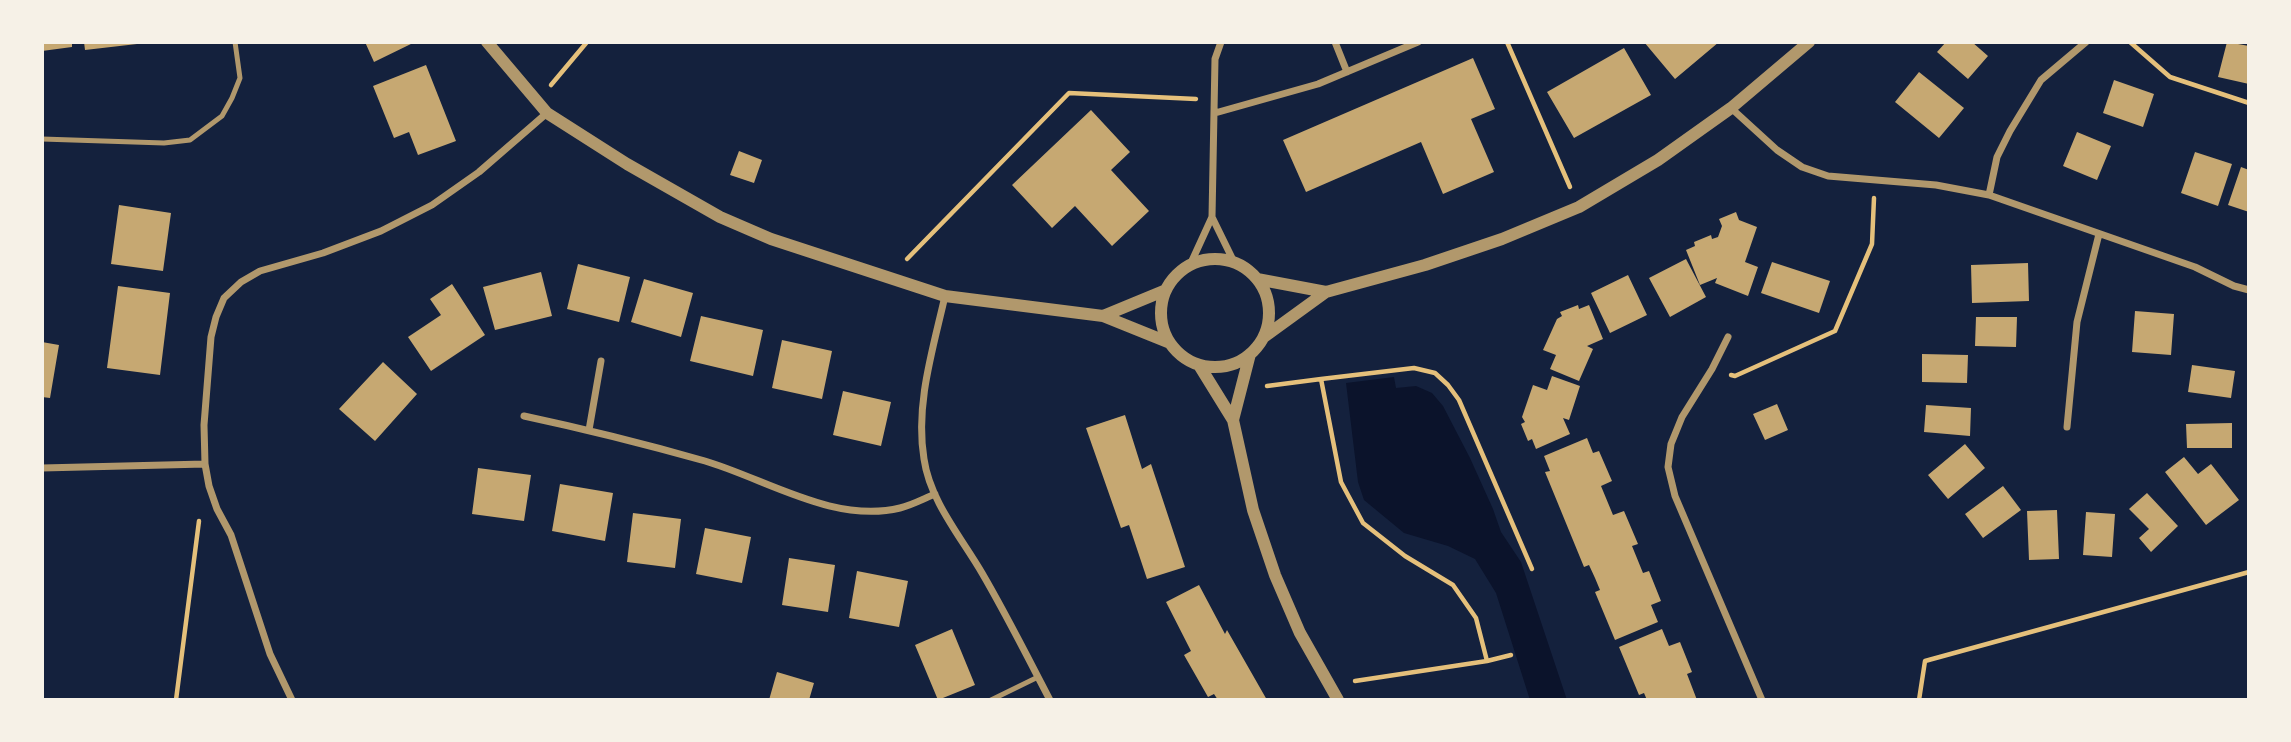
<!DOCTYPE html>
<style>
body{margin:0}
#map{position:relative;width:2291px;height:742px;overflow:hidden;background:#14213d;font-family:Montserrat,sans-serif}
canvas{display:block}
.frame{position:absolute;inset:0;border:44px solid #f6f1e7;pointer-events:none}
</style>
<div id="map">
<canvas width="2291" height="742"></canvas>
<div class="frame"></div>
</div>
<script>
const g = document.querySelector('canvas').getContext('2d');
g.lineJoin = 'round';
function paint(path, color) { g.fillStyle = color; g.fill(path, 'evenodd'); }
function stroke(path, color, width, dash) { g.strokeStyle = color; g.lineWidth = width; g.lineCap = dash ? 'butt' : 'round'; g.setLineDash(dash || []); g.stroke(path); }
const water = new Path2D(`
 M1394,377L1396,388L1416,386L1432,393L1443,406L1470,458L1493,509L1501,532L1521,562L1567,700H1530L1496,593L1475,559L1448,546L1404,533L1364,500L1358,482L1346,383Z`);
const building = new Path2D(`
 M42,42H72V47L42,51Z
 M84,42H137V44L85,50Z
 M365,42H415L374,62Z
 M1644,42H1719L1675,79Z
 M1946,42H1972L1988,56L1968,79L1937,52Z
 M2227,42L2249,46V84L2218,77Z
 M1624,48L1651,95L1574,138L1547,92Z
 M1473,58L1495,109L1471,119L1494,172L1443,194L1421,142L1306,192L1283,140Z
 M426,65L456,141L418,155L409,132L394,138L373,86Z
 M1919,72L1964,108L1939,138L1895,102Z
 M2114,80L2154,94L2143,127L2103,113Z
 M1091,110L1130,152L1111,170L1149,211L1112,246L1075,206L1052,228L1012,185Z
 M2077,132L2111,146L2097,180L2063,166Z
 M739,151L762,160L754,183L730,175Z
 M2195,152L2232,164L2218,206L2181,193Z
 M2241,167L2249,170V212L2228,205Z
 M119,205L171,213L163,271L111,264Z
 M1736,212L1739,220L1757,227L1745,262L1758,267L1748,296L1715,283L1717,278L1700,285L1686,250L1695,246L1694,242L1711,235L1712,239L1718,237L1722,226L1719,219Z
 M1686,259L1706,297L1670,317L1649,278Z
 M1772,262L1830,281L1819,313L1761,293Z
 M2028,263L2029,301L1972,303L1971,265Z
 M578,264L630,277L619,322L567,309Z
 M541,272L552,316L495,330L483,287Z
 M1628,275L1647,315L1610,333L1591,293Z
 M644,279L693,293L681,337L631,322Z
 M452,284L485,335L431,371L408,337L441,315L430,299Z
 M118,286L170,293L160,375L107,368Z
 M1578,305L1579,309L1589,305L1603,339L1587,346L1593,349L1579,381L1550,369L1556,355L1543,350L1557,319L1562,316L1560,312Z
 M2135,311L2174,314L2171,355L2132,352Z
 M701,316L763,330L753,376L690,361Z
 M1976,317H2017L2016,347L1975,346Z
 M782,340L832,351L822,399L772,388Z
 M42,342L59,345L50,398L42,397Z
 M1922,354L1968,355L1967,383L1922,382Z
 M383,362L417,394L375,441L339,409Z
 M2192,365L2235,371L2231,398L2188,392Z
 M1552,376L1580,386L1569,420L1563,418L1570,434L1536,449L1532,439L1528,441L1521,424L1525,422L1522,417L1533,385L1547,390Z
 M843,391L891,402L881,446L833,435Z
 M1777,404L1788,430L1765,440L1753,414Z
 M1926,405L1971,408L1970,436L1924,432Z
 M1125,415L1142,469L1151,464L1185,567L1147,579L1129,525L1121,528L1086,428Z
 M2232,423V448H2187L2186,424Z
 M1587,438L1593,453L1599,451L1612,481L1601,486L1613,515L1624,511L1638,544L1632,546L1643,573L1649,571L1661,601L1651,605L1658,622L1615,640L1595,592L1600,590L1595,578L1589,565L1584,567L1545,472L1550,471L1544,456Z
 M1965,444L1985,468L1948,499L1928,475Z
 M2184,457L2198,474L2211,464L2239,500L2206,525L2165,472Z
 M478,468L531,475L524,521L472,514Z
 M560,484L613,493L605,541L552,531Z
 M2003,486L2021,510L1983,538L1965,514Z
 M2147,493L2178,526L2151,552L2139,538L2149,529L2129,509Z
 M2057,510L2059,559L2029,560L2027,511Z
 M2086,512L2115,514L2112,557L2083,555Z
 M633,513L681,519L675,568L627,562Z
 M705,528L751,537L742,583L696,574Z
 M789,558L835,565L828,612L782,605Z
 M857,571L908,581L899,627L849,618Z
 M1199,585L1225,634L1227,630L1267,700H1218L1214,694L1208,697L1184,655L1191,651L1166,602Z
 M952,629L975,685L938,700L915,645Z
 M1662,629L1669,646L1680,642L1692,672L1687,674L1697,700H1647L1644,693L1639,695L1619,647Z
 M777,672L814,683L809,700H769Z`);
const path = new Path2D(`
 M1507,42L1570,187
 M2130,42L2170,77L2249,103
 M551,85L587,42
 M907,259L1069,93L1196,99
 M1731,375L1735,376L1835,331L1872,244L1874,198
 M1321,379L1414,368L1435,373L1448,385L1459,400L1532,569
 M1267,386L1321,379L1341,482L1363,523L1405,556L1453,585L1476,618L1487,661
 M1355,681L1487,661L1511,655
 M176,700L199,521
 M1919,700L1925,661L2249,572`);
const service = new Path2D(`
 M42,139L164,143L190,140L222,116L232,98L240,78L235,42
 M991,700L1038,677`);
const minor = new Path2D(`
 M1335,42L1347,72
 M1731,108L1777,150L1802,167L1828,176L1936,185L1989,195L2195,267L2234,286L2249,290
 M1215,113L1318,84L1418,42
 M1989,195L1997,157L2010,131L2041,80L2086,42
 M1212,217L1234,262
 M1190,265L1212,217L1215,59L1221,42
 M945,296C933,349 915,405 924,459C930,501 961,537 982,573C1006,614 1028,658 1050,700
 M1728,337L1712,369L1682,417L1671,444L1668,467L1675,496L1762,700
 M524,416C585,429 645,444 705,461C766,479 834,524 900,508C912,505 923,499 935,494
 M2067,427L2077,322L2099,234
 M589,430L601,361
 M42,468L205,464
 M292,700L270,654L231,535L217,509L209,486L205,464L204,425L211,337L216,317L224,298L241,282L260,271L323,253L381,231L432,205L479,172L547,113`);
const tertiary = new Path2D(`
 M487,42L547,113L627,164L720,217L771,239L945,296L1103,316L1170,343
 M1161 313a54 54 0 1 1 108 0a54 54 0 1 1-108 0Z
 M1257,279L1326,292
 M1103,316L1166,290
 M1264,337L1326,292L1425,265L1502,239L1579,207L1658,160L1731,108L1809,42
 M1199,365L1233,420L1253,510L1275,575L1300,633L1338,700
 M1233,420L1250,354`);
paint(water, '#0b132b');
paint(building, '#c6a872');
stroke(path, '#e5c07b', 4.5);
stroke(service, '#b1986c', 5);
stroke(minor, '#b1986c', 7);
stroke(tertiary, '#b1986c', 12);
</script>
